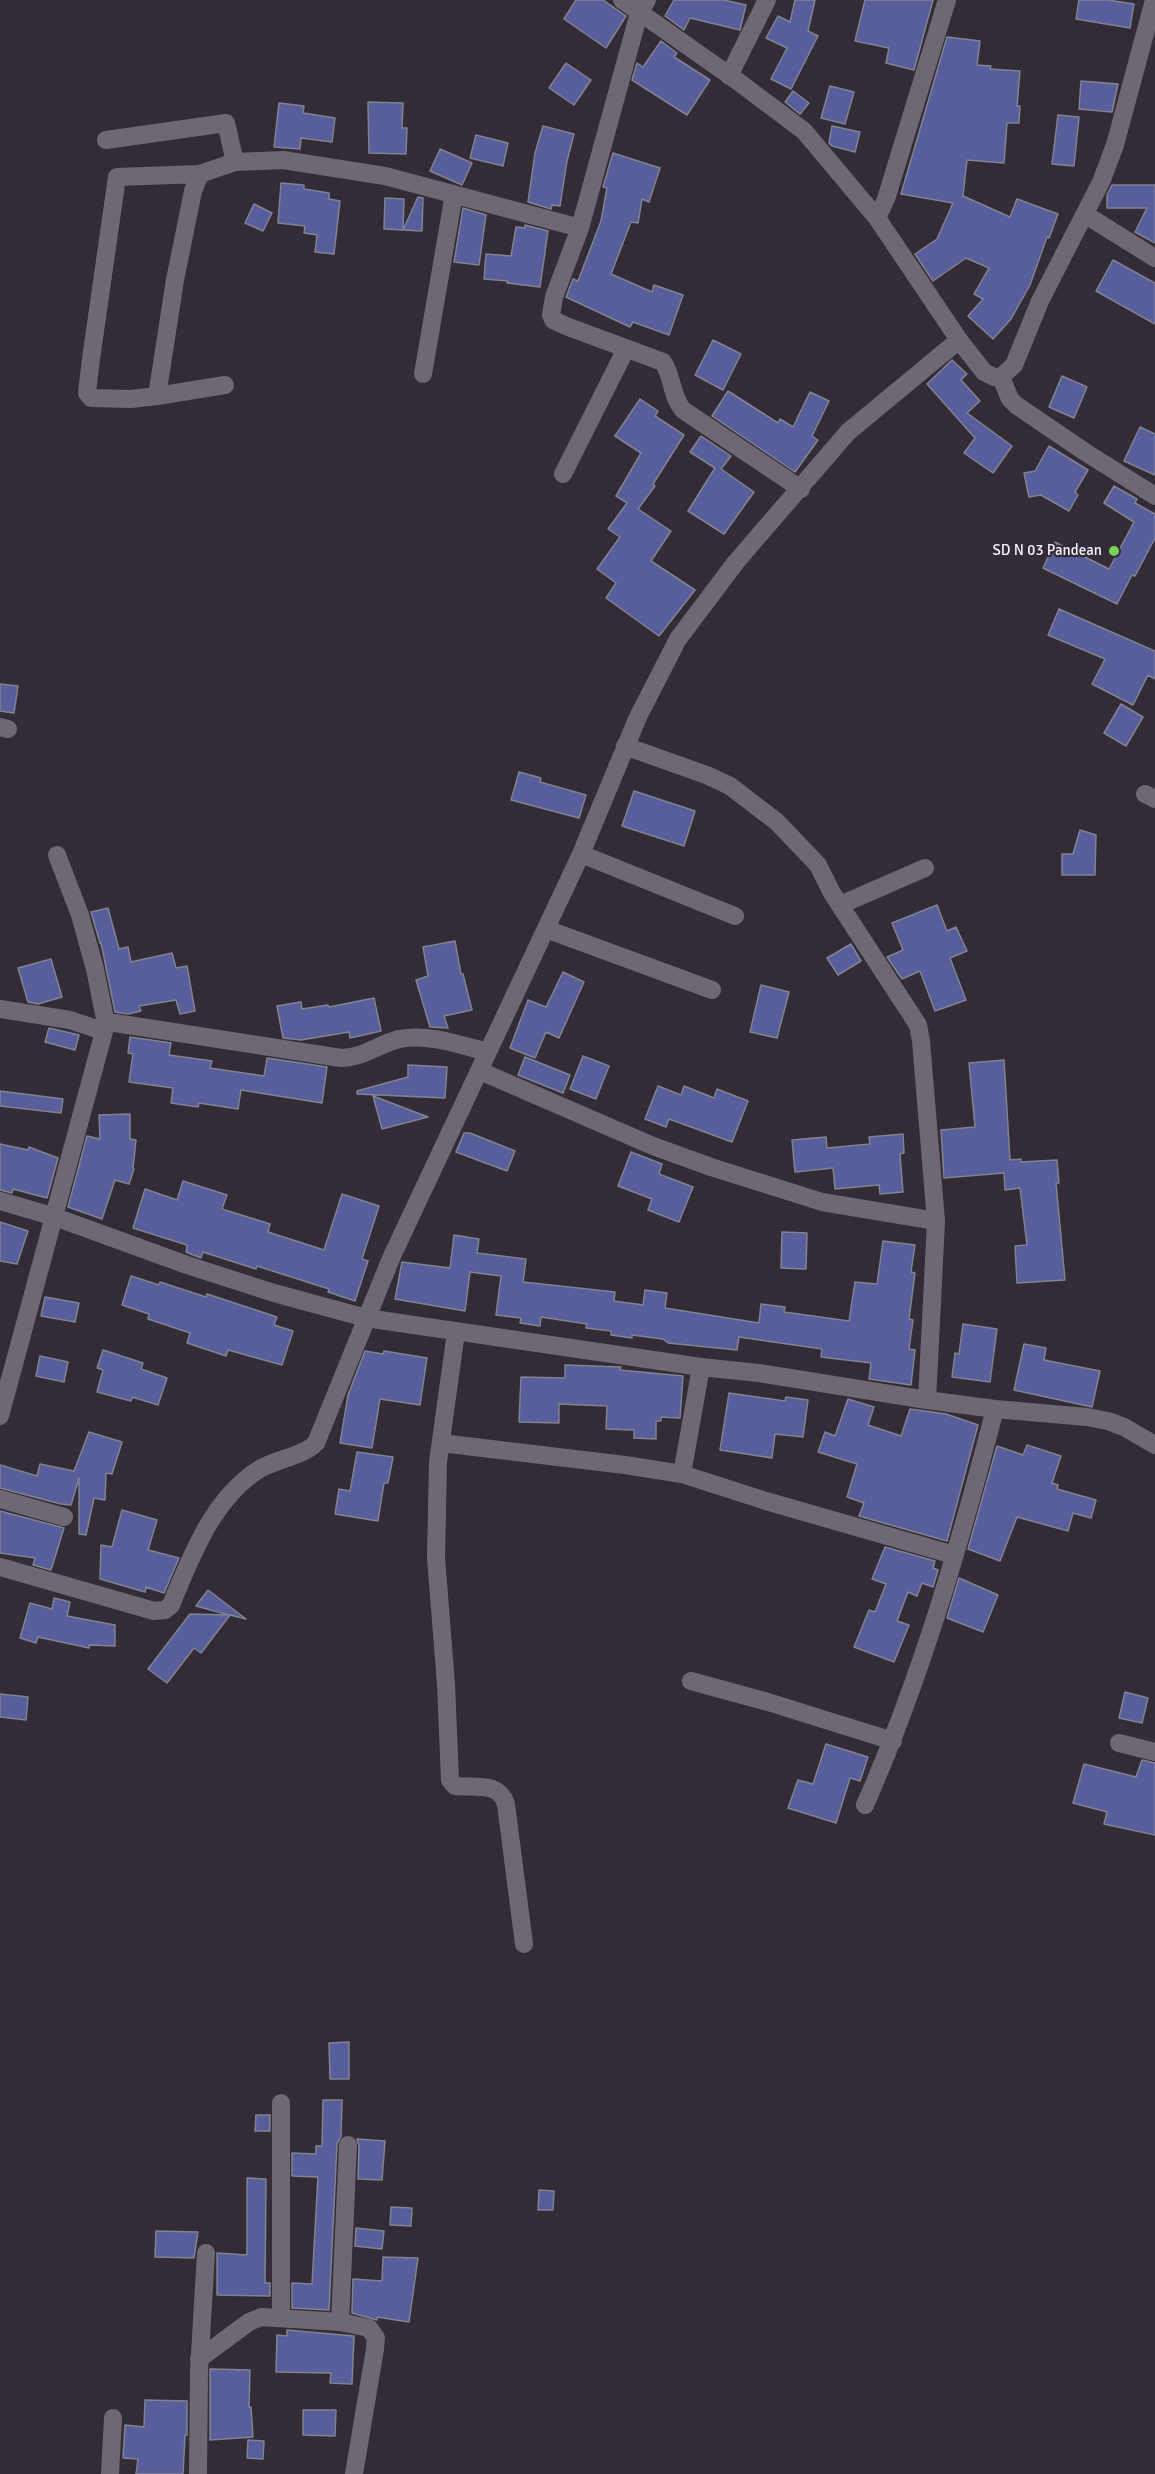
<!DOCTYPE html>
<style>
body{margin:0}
canvas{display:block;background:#332c37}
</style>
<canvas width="1155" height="2474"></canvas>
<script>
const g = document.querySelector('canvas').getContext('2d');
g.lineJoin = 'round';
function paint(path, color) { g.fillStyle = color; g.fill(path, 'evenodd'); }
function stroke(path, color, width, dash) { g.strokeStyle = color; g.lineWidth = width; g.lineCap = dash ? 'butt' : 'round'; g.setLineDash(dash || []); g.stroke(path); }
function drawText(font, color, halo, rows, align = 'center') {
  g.font = font + ' Signika,sans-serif'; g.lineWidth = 4.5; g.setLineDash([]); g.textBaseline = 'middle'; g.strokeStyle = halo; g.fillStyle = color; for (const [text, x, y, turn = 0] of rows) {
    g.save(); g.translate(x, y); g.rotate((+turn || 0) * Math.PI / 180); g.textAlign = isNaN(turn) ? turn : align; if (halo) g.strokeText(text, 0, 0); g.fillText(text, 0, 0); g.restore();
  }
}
const building = new Path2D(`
 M576,0H603L626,16L606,48L564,19Z
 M674,0H724L746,5L740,30L690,18L684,30L665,16Z
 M795,0H815L808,31L818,36L791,89L771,79L787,48L766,38L778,16L790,22Z
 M865,0H933L914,70L886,63L889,48L855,41Z
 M1079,0H1108L1134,4L1130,28L1076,19Z
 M947,37L980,41L977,65L991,66L990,69L1020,71L1017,106H1020L1019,123H1007L1004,163L967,160L963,196L1010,217L1017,199L1058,214L1049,238L1047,237L1030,285L1011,319L993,339L968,316L983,299L974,294L989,268L966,258L933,281L915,254L937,239L953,203L901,194Z
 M661,41L677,53L674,57L710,80L687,115L632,80L637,63L643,67Z
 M566,63L591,80L574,105L549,88Z
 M1081,81L1118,84L1112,112L1079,109Z
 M830,86L854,92L845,124L821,118Z
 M793,91L809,103L800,114L785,102Z
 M368,102L403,103L402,128H407L406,154L369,153Z
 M279,103L304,106L303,113L335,118L332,142L301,138L300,149L274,147Z
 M1058,115L1079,117L1074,166L1052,164Z
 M543,126L574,134L567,161L560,206L552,205L551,209L528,202L535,153Z
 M832,126L860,132L855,152L832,146L829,143Z
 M476,135L508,143L503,166L470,158Z
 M440,149L472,163L462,185L430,171Z
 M613,153L660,168L649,202L642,199L638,223L631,222L611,274L652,292L654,285L683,295L669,335L633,322L630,327L566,297L573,279L578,281L601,221L607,188L603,187Z
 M281,183L304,185V189L329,193V199L340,201L334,254L315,252L317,235L304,233L305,226L278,223Z
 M1112,185H1155V243L1135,232L1147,208H1107V195Z
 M418,197L423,198L422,231L384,229L385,198L404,199L403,230Z
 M254,204L272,213L263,231L245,223Z
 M463,208L486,215L479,265L454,262Z
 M525,225L548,231L540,287L507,283L508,281L484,279L486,254L511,256L516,227L525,228Z
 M1113,260L1155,283V324L1096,291Z
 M713,340L741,354L723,390L695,375Z
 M952,360L967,374L961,380L980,401L967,413L1012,446L993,473L964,453L975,438L927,384Z
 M1062,376L1087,387L1074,418L1049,407Z
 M728,391L778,423L780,419L793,427L810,392L829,401L812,436L818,440L795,472L712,416Z
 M640,399L658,411L655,416L684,435L653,484L655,486L638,509L671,531L651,561L695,590L659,636L606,598L616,583L597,569L620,537L608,529L627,503L616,496L641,453L615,436Z
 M1140,427L1155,434V475L1124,461Z
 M701,436L731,456L721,469L754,492L724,534L688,511L715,468L690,452Z
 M1049,446L1088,470L1075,492L1078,495L1069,511L1041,495L1029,497L1024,473L1035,471Z
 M1114,486L1137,499L1135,503L1155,514V538L1135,576L1132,575L1117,604L1043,568L1055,542L1109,569L1134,522L1104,503Z
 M1059,609L1155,651V679L1148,675L1133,705L1092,684L1105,659L1048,635Z
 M0,684L18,686L14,713L0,711Z
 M1121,704L1143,717L1126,746L1104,733Z
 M519,772L541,778L540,782L586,795L579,818L511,800Z
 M634,791L695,811L684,846L622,826Z
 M1080,830L1096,835L1095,875H1062V854H1073Z
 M937,905L947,931L956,927L967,951L950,958L966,1000L935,1011L920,971L902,979L887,957L903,950L892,923Z
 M108,908L119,949L128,947L131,962L172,953L176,968L187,966L195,1011L180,1014L176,1000L139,1006L141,1011L128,1014L115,1012L101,943H100L91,912Z
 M455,941L461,974H463L472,1010L444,1016L448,1028L430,1027L416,980L428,976L423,947Z
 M851,944L861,961L838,975L827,958Z
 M51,959L62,997L38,1004L28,1002L18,968Z
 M563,972L584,982L559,1038L546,1032L535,1058L510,1048L528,1000L546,1007Z
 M761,985L789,992L777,1038L750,1032Z
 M374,998L381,1031L350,1038L349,1032L301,1040L283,1038L277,1006L301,1002L302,1009L328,1005L329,1007Z
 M49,1028L79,1035L75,1050L45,1042Z
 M130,1037L171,1043L169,1055L212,1061L210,1068L264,1076L267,1058L327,1067L322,1103L241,1090L238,1109L199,1103L198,1107L171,1103L173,1088L129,1082L133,1054L128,1053Z
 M583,1056L609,1066L596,1099L570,1089Z
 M525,1057L570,1075L563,1093L518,1075Z
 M1004,1060L1010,1160L1021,1159V1162L1057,1160L1059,1183H1056L1065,1280L1017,1283L1015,1246L1027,1245L1020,1188L1005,1190L1004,1173L944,1178L941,1130L975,1127L969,1063Z
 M408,1065L447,1067L445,1098L357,1094V1091L408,1077Z
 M658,1086L681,1095L684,1086L714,1098L717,1089L748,1101L732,1142L669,1119L666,1127L645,1119Z
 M0,1091L63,1099L61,1113L0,1106Z
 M373,1096L428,1117L382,1129Z
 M130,1114V1139L136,1140L133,1168L134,1169L129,1184L115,1180L102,1219L68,1207L87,1136L100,1139L99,1115Z
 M464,1133H470L515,1151L507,1171L456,1152Z
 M903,1134L904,1153L900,1154L903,1192L880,1194L879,1185L835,1189L833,1168L795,1172L792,1140L826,1137L827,1148L870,1144L869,1137Z
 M0,1144L28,1150L29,1147L58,1158L47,1198L13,1189L12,1193L0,1190Z
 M631,1152L662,1164L659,1174L693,1187L679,1222L648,1210L652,1199L618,1186Z
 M183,1181L227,1195L222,1209L270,1224L268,1232L324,1250L342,1194L379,1206L362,1259L368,1261L355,1301L328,1292L329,1289L257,1266L256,1269L203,1252L201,1258L186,1252L187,1245L133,1228L145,1189L177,1200Z
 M0,1222L28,1231L17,1264L0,1261Z
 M782,1232L807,1233L806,1269L781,1268Z
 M454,1235L479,1239L477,1253L526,1259L523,1282L615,1292L614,1301L643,1305L645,1290L667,1293L665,1308L759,1323L761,1304L785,1307L784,1312L849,1321L855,1282L877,1284L883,1241L915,1245L911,1272L915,1273L909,1319L913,1320L909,1349L915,1350L911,1385L869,1379L871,1363L821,1357L822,1349L739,1337L737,1350L668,1343L663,1339L632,1335V1338L611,1335V1331L586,1328L587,1324L541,1317L540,1326L520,1323L521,1318L496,1315L501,1276L470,1272L465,1311L395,1299L402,1262L450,1268Z
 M131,1276L159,1285L160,1282L206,1297L207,1294L277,1317L274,1325L293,1331L282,1365L228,1350L226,1356L187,1343L190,1333L148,1319L149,1314L122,1305Z
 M45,1297L79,1303L75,1322L41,1316Z
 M963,1324L997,1329L990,1382L952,1377L955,1353L959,1354Z
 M1024,1344L1046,1348L1044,1360L1100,1371L1092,1407L1014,1390Z
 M103,1350L143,1363L141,1369L167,1378L158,1405L132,1397L131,1401L97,1392L103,1370L97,1368Z
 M365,1351L383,1354L384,1351L427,1358L420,1405L380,1399L372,1448L340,1443L348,1395Z
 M40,1356L68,1362L64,1382L36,1376Z
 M565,1365L621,1367L620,1370L683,1376L680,1418L661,1417V1421H656V1439L634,1438V1430L606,1429L607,1406L559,1404V1423L519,1422L521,1377L565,1378Z
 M729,1393L785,1401L786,1397L808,1400L803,1437L775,1434L772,1458L720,1450Z
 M848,1399L874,1407L868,1425L901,1436L910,1409L946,1414L978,1425L947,1541L859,1516L864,1503L847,1497L857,1464L818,1452L825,1432L835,1436Z
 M89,1432L122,1442L112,1474L106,1473L105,1500L94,1498L86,1535L79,1534V1478L71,1505L61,1504L0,1488V1465L37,1476L40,1464L74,1471Z
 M1027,1445L1061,1456L1052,1483L1058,1485L1057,1489L1096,1500L1091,1518L1073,1513L1068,1531L1017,1517L1000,1561L968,1549L997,1446L1023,1455Z
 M357,1452L393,1457L388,1483H384L378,1521L335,1514L339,1489L350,1491Z
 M122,1510L157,1520L148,1550L179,1558L164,1593L146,1587L145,1592L100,1579L101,1545L112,1547Z
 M0,1511L64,1528L51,1570L33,1565L35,1558L0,1553Z
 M885,1547L935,1561L933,1568L938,1570L933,1587L922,1583L917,1596L908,1592L897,1621L909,1625L894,1662L854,1647L869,1610L875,1612L886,1584L872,1579Z
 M959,1578L998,1595L983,1632L947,1618Z
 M208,1590L246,1619L230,1615L201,1653L194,1648L167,1683L148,1669L190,1614L229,1615L196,1606Z
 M54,1598L70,1602L67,1616L115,1625V1646L89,1645V1648L38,1637L36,1643L20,1638L30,1603L52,1609Z
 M1125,1692L1148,1698L1142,1723L1119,1718Z
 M0,1694L28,1697L26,1720L0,1717Z
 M826,1744L868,1757L860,1781L850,1778L836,1823L788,1808L798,1780L813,1784Z
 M1142,1760L1155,1763V1835L1104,1824L1107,1812L1073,1803L1084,1764L1136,1777Z
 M349,2042V2079H330L329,2043Z
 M323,2100H342L341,2136L337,2144L329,2310L292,2308V2283L312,2284L318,2177L292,2176V2153L316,2154V2146H322Z
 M256,2115H270V2131H255Z
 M357,2139L385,2141L382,2180L358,2179L359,2146Z
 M247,2178L266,2179L265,2283H270V2296L217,2295V2253L247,2255Z
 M539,2190L554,2191L553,2210H538Z
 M391,2207L412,2208L411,2226L390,2225Z
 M356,2228L384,2231L382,2249L355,2246Z
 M156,2231L198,2232L194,2258L155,2257Z
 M383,2257L418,2258L409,2322L377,2317V2320L352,2313L353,2279L382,2281Z
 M287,2330L354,2336L352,2384L330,2383L331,2373L276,2372L277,2335L287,2336Z
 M210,2369L250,2370L249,2407H251L253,2437L210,2440Z
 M145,2400L187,2401V2435H185L183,2474H136L138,2459L123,2458L125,2425L144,2427Z
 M303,2410H336L335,2436L303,2435Z
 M248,2440L264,2441L263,2459L247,2458Z`);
const minor = new Path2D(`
 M622,0L736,80L804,131L877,218L959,340L984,372L994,377H1001L1014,365L1040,301L1101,182L1115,145L1154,0
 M647,0L639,13L580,228L554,297L551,315L553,320L566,326L663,362C673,377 671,396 683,410L801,489
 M729,76L767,0
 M106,140L226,123L235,162
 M200,174L193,191L175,280L157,396L131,399L91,398L87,393L91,359L117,177L200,174L235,162L283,160L385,176L580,228
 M1086,215L1155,258
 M877,218L886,199L947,0
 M423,374L454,194
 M1001,377L1010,399L1016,405L1085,452L1155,496
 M157,396L225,385
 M563,474L626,349
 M0,727L8,729
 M625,746L709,776L730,786L777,822L818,865L832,893L918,1025L921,1041L936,1221L927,1400
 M1145,794L1155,799
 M581,854L735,916
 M840,905L925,868
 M546,929L712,990
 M0,1009L70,1020L103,1031
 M106,1024L115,1023L341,1058C363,1058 379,1044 399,1039C428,1033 460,1045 488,1052
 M480,1071L653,1146L711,1167L822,1202L936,1221
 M0,1201L55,1217L187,1265L274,1293L366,1318L701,1367L759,1373L927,1400L995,1409L1087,1417L1108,1421L1124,1427L1155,1445
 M456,1332L438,1462L436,1558L446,1684L450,1780L455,1786C476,1788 498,1781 506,1804L524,1944
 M0,1416L106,1024L95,969L80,915L57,855
 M441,1443L625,1465L682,1474L766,1501L954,1555
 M682,1474L701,1367
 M0,1499L64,1517
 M0,1567L154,1611L165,1610L171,1605C191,1557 212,1500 258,1470C275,1459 302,1457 316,1443L392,1256L581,854L638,717L678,639L736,562L848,432L959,340
 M691,1681L768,1702L893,1741
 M1119,1743L1155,1752
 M865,1805C921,1678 960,1544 995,1409
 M281,2318V2103
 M340,2322L348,2145
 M199,2359L249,2322L261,2317L340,2322L369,2328L376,2338L375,2349L354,2474
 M110,2474L113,2418
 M198,2474L199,2371L206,2253`);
const markers = [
 [1114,551,6,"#78d158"]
];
const poiNames = [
 ["SD N 03 Pandean",1102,551]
];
paint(building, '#575e9b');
stroke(building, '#808390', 1.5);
stroke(minor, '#6f6874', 18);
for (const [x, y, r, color] of markers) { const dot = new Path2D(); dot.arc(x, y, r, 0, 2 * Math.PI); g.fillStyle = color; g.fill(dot); stroke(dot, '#332c37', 2); }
drawText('15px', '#f6f2f9', '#332c37', poiNames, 'right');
</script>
